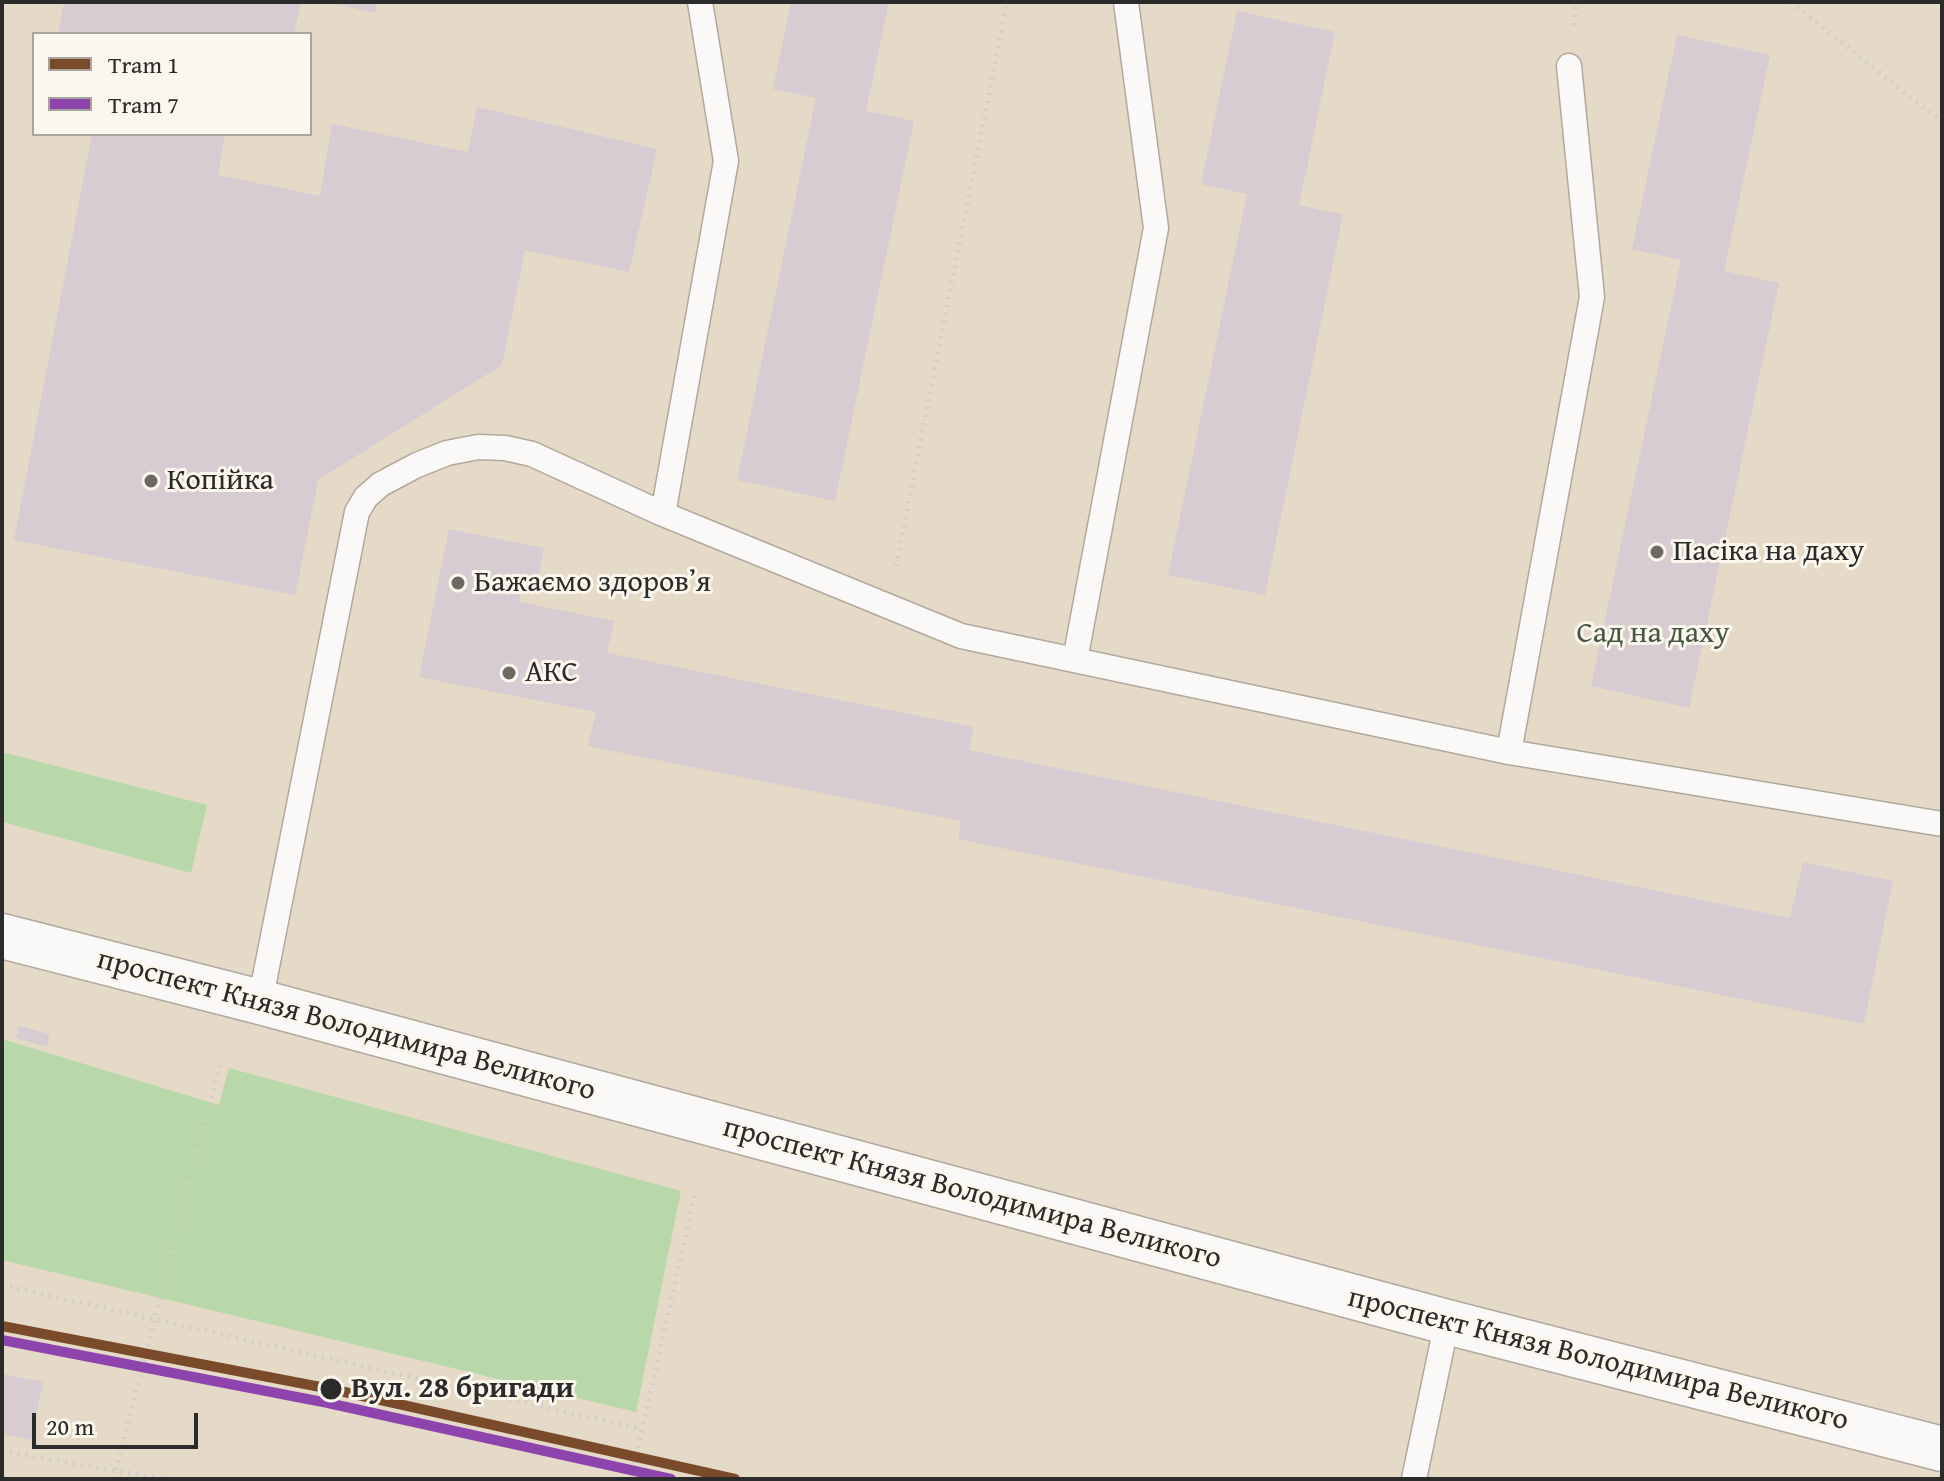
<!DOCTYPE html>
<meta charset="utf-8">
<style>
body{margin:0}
#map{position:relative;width:1944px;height:1481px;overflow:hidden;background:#e5d9c8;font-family:"Gentium Book Plus",serif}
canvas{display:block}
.frame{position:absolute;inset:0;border:4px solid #2b2b2b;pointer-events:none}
.legend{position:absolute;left:32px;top:32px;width:280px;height:104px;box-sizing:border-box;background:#fbf7ec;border:2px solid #a8a59f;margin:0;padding:10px 14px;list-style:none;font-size:24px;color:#2b2b2b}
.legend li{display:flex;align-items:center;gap:16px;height:40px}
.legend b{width:40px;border:2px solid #a8a59f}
.scale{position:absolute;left:32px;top:1413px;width:166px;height:36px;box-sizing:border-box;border:4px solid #2b2b2b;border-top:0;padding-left:10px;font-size:24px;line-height:28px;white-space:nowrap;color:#2b2b2b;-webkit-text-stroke:6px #fbf7ec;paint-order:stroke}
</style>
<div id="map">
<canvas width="1944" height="1481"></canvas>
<div class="frame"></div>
<ul class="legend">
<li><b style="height:10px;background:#7a4b2a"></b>Tram 1</li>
<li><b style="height:10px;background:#8e44ad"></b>Tram 7</li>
</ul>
<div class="scale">20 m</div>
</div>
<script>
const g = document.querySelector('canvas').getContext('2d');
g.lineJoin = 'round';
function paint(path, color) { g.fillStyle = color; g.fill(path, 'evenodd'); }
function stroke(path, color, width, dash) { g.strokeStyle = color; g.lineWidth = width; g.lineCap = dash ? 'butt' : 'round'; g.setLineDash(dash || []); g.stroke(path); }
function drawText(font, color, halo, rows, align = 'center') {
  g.font = font + ' "Gentium Book Plus",serif'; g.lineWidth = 6; g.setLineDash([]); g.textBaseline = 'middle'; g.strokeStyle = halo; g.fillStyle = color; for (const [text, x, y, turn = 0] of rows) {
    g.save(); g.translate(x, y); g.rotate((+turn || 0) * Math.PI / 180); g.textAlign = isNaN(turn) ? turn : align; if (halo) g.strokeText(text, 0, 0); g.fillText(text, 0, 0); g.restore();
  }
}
const green = new Path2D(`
 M2,752L207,805L191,873L2,822Z
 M2,1039L219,1105L229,1068L681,1191L636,1412L2,1260Z`);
const building = new Path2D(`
 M64,2H301L294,34H58Z
 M328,2H377L375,13Z
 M791,2H889L866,111L914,121L835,501L737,480L816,98L773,89Z
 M1237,11L1335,32L1299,205L1343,215L1265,595L1168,575L1247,194L1201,184Z
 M1677,35L1770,55L1724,271L1779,283L1689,708L1591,686L1681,260L1632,249Z
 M477,107L657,149L629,272L525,250L502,365L318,480L295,595L14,540L92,134H225L218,175L320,196L332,124L468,152Z
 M449,529L544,548L538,577L524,574L519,602L614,621L607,653L974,727L969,750L1790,918L1803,862L1893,881L1864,1024L958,839L961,821L588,746L596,712L419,677Z
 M19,1026L49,1034L47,1047L16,1038Z
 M2,1374L43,1382L31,1440L2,1434Z`);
const path = new Path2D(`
 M1791,2L1942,122
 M1574,25L1576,2
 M896,566L1007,2
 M2,1285L642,1429
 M2,1451L164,1479
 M116,1470L220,1063
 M631,1479L696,1189`);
const service = new Path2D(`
 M663,514L726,161L700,2
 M1075,660L1156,228L1126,2
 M1509,752L1592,297L1569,66
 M260,1002L357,512L366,497L381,484L417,465L447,453L478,447L505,448L532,454L663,514L961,636L1509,752L1942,824
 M1414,1479L1447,1322`);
const trunk = new Path2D(`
 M2,936L260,1002L1447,1322L1942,1449`);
const tram1 = new Path2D(`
 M2,1326L331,1389L735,1479`);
const tram2 = new Path2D(`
 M2,1340L328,1403L671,1479`);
const markers = [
 [151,481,8,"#6c6862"],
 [1657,552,8,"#6c6862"],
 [458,583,8,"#6c6862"],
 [509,673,8,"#6c6862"],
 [331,1389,12,"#2b2b2b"]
];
const poiNames = [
 ["Копійка",167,481],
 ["Пасіка на даху",1673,552],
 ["Бажаємо здоровʼя",474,583],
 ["АКС",525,673]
];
const parkNames = [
 ["Сад на даху",1653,634]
];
const streetNames = [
 ["проспект Князя Володимира Великого",346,1026,15],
 ["проспект Князя Володимира Великого",972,1194,15],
 ["проспект Князя Володимира Великого",1598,1360,14]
];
const stopNames = [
 ["Вул. 28 бригади",351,1389]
];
paint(green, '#b9d8a9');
paint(building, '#d7ccd1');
stroke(service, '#b1a99e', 27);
stroke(trunk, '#b1a99e', 47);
stroke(path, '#d1cfcb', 5, [2, 6]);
stroke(service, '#fbf9f7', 24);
stroke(trunk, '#fbf9f7', 44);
stroke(tram1, '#7a4b2a', 10);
stroke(tram2, '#8e44ad', 10);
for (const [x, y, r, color] of markers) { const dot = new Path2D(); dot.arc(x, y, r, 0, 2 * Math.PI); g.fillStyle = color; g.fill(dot); stroke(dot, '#fbf7ec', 3); }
drawText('30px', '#2b2b2b', '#fbf7ec', poiNames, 'left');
drawText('30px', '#465644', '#fbf7ec', parkNames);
drawText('30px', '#2b2b2b', '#fbf7ec', streetNames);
drawText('bold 30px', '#2b2b2b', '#fbf7ec', stopNames, 'left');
</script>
